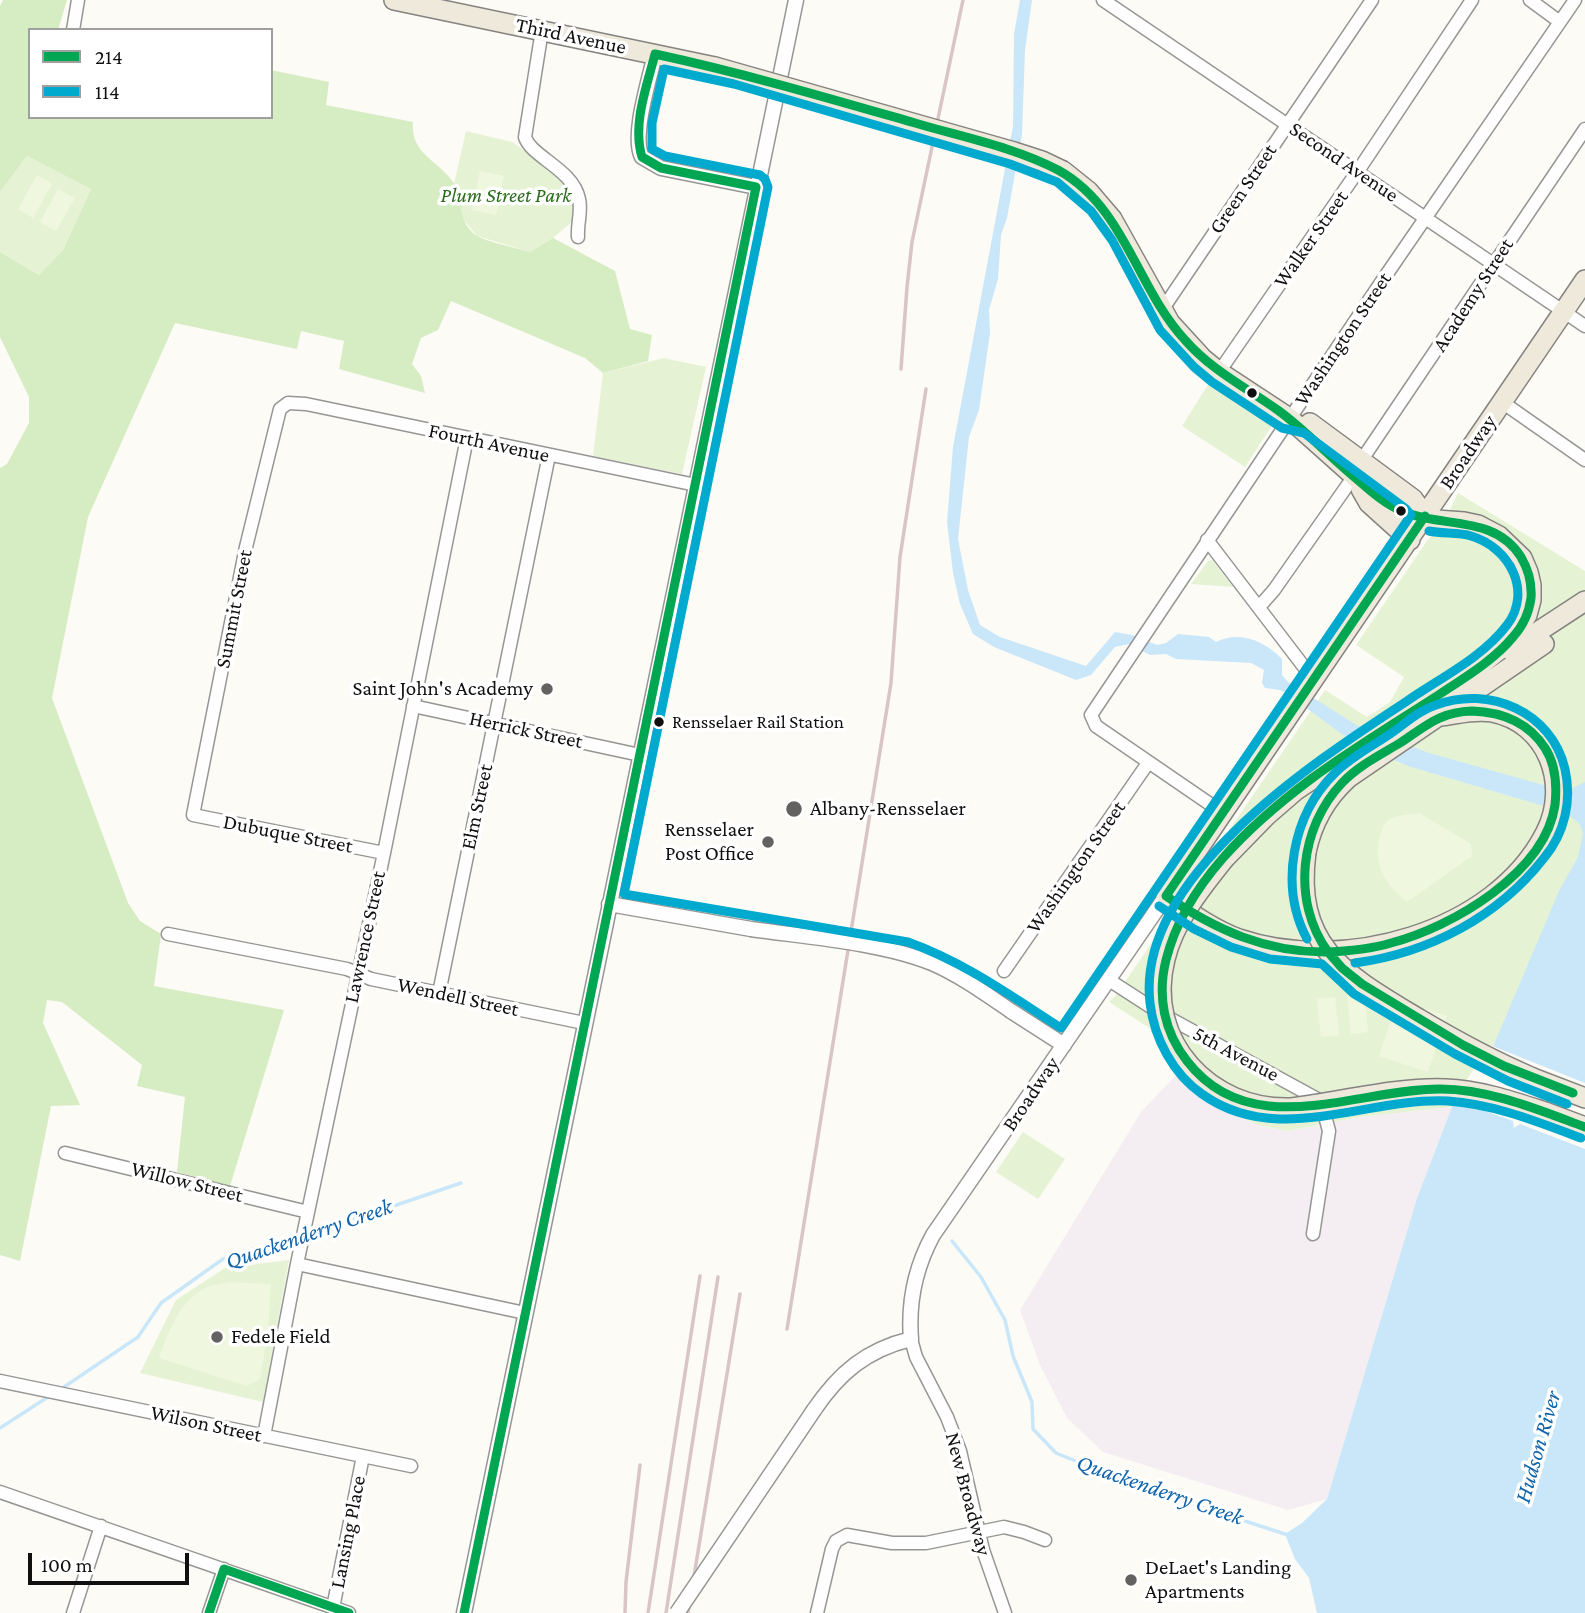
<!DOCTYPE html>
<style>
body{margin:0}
#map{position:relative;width:1585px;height:1613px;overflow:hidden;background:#fcfbf6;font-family:"Crimson Pro",serif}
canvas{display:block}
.legend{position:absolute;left:28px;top:28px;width:245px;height:91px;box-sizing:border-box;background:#fff;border:2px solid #9f9f9f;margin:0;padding:9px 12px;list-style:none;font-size:21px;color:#101010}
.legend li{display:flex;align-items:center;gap:14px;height:35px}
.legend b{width:35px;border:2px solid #9f9f9f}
.scale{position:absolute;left:28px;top:1553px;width:161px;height:32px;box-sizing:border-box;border:4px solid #101010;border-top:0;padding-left:9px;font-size:21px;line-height:24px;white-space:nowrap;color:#101010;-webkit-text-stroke:5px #fff;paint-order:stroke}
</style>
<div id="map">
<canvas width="1585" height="1613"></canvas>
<ul class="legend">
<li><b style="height:9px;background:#00a651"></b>214</li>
<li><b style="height:9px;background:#00a9ce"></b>114</li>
</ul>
<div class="scale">100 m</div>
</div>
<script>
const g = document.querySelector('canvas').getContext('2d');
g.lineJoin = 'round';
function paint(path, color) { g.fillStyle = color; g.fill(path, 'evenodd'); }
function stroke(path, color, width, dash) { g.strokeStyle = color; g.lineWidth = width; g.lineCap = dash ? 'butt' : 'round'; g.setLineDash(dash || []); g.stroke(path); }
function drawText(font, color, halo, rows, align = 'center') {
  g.font = font + ' "Crimson Pro",serif'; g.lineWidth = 7; g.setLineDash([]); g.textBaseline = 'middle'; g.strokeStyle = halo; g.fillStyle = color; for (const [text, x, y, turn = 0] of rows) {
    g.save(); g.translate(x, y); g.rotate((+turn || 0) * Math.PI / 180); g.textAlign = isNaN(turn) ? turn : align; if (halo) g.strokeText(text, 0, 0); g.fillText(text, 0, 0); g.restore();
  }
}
const industrial = new Path2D(`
 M1176,1075L1181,1082L1203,1100L1258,1125L1287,1131L1360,1117L1452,1107L1417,1198L1327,1499L1288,1510L1103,1452L1067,1418L1040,1365L1020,1310L1141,1112Z`);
const green = new Path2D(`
 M466,131L512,142L556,172L567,184L575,200L573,221L553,238L530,252L477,236L462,218L454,184Z
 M27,156L91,189L63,250L39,275L0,252V192Z
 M664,358L706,367L682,474L593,456L603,373Z
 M1209,383L1273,424L1245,467L1182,426Z
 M1458,493L1585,571V851L1466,1113L1452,1107L1360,1117L1287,1131L1258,1125L1203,1100L1181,1082L1161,1051L1151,1029L1109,1002L1116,995L1325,690L1367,717L1390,702L1404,677L1356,645L1429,538L1440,530Z
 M1212,560L1233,587L1191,584L1208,561Z
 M1023,1132L1065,1159L1038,1199L996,1172Z
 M289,1260L263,1402L140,1373L176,1300L225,1268Z`);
const forest = new Path2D(`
 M3,0H67L58,30H30V117H271V70L329,82L326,105L413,122C410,154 438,160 453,182C464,199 456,222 477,236C487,242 517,248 530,252L553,238L615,271L630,329L652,335L648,361L603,373L585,358L451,301L438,330L421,338L412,364L421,376L425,393L339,369L344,341L301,331L297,349L175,323L88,517L52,698L128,903L140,921L161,934L154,986L284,1010L230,1186L177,1172L185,1097L137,1086L142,1065L62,1002L47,1000L43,1023L80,1105L51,1106L20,1261L0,1255V468L7,464L29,423V397L0,337V252L39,275L63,250L91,189L27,156L0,192V6Z`);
const pitch = new Path2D(`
 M480,171L504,176L496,215L472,210Z
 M37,175L52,184L33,218L18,209Z
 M58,189L75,198L56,231L40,222Z
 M1419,813L1471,844L1472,856L1407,902C1386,886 1372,863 1380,836C1382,830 1383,825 1387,821C1394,815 1410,815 1419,813Z
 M1365,994L1368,1032L1351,1034L1347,996Z
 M1335,997L1339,1035L1321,1037L1317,999Z
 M1398,1000L1447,1016L1428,1072L1379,1056Z
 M229,1282L271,1284L268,1332L260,1379L247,1386L159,1358C167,1334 181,1297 208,1287C214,1284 222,1284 229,1282Z`);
const water = new Path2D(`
 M1020,0H1032L1025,50L1022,135L1007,218L1001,235L998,279L989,310L990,333L979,410L969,437L958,539L968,590L980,625L1000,637L1086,666L1115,632L1132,635L1157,645L1166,643L1178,634L1209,637L1216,642C1239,630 1265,641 1282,659V675L1288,682L1358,726L1429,753L1558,789H1571L1585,782V1613H1317L1309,1578L1295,1559L1285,1534L1302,1523L1327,1499L1417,1198L1452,1107L1492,1049L1559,891L1578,857L1583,833L1579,823L1564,812L1408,766L1375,752L1343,735L1289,695L1280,690L1265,688L1262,683L1264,670L1251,663L1176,659L1166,654L1150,655L1129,644L1115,647L1091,675L1076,680L994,647L973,634L960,604L953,573L947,522L953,447L1013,126L1014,34Z`);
const pier = new Path2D(`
 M1490,1045L1585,1083V1149L1520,1124L1514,1128L1513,1121L1482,1110L1451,1103Z`);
const stream = new Path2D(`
 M306,1232L370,1214L461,1183
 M952,1241L981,1277L1005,1320L1013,1356L1032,1402L1033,1429L1056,1453L1137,1486L1288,1535
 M61,1389L138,1337L161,1303L223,1259L299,1234
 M0,1428L51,1395`);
const minor = new Path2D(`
 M1103,0L1585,326
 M1530,0L1560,22
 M73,30L78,0
 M542,30L525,137C531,157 573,169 579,199C582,211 577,224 578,237
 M1162,310L1372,0
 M1219,372L1364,162L1472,0
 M1502,402L1585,460
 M1361,461L1585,129
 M1207,540L1314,680
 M1259,607L1274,590L1354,476
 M413,706L640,755
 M1223,813L1096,726L1091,715L1380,284L1575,0
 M384,853L193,815L246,547L280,409L288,403L306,404L696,485
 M168,934L347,969L371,979L584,1023
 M1004,971L1148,763
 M1109,980L1160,1013L1321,1101L1329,1131L1313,1234
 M439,993L549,455
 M65,1153L308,1212
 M297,1264L525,1313
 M911,1339L916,1357L947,1417L960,1451L983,1550L1005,1613
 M0,1381L411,1466
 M264,1436L297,1264L384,853L467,438
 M0,1492L349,1613
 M333,1608L363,1456
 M73,1613L101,1526
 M209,1613L224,1569
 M817,1613L832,1549L836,1541L847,1535L892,1543H926L1004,1527L1024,1532L1045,1540`);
const tertiary = new Path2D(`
 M655,54C650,78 631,136 642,157L661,168L756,187
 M609,904L751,929
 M1011,1011L1064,1045
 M814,1410C839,1373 866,1350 911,1339C908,1302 915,1268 933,1235L1166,896
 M464,1613L796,0`);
const primary = new Path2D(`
 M394,0L715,67
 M1063,171L1088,191L1112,219L1170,323L1202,358L1219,372L1289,418L1354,476L1406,514L1425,516L1436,520L1464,522L1478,525L1499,536L1522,558L1528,572L1531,585V600L1527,615L1509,642L1469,674
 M1310,423L1413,499L1425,516
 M1361,489L1369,503L1410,540
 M1510,650L1585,601
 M1440,716C1458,714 1474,709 1492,712C1548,723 1570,784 1546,832C1495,934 1341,974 1239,939C1212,929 1189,912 1166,896L1585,280
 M1306,852C1312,823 1326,798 1348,778L1544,644
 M1225,858L1266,816L1296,790L1478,669
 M1533,1078L1585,1098
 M1545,1112L1585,1127`);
const rail = new Path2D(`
 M901,369L907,287L912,242L963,0
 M787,1329L891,683L900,557L926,389
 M625,1613L626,1582L640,1465
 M648,1613L700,1276
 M666,1613L718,1277
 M688,1613L740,1294`);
const tertiaryBridge = new Path2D(`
 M751,929C807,937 880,942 932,963C960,975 986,994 1011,1011
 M677,1613L814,1410`);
const primaryBridge = new Path2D(`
 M715,67L1014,152L1042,161L1063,171
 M1306,852C1293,948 1348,976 1419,1019C1456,1041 1493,1061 1533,1078
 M1225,858C1201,888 1174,921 1165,959C1144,1041 1210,1111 1291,1108C1341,1102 1396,1087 1446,1089C1479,1090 1514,1102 1545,1112`);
const bus1 = new Path2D(`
 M1472,711C1503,712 1528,722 1545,748C1556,765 1557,786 1555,805C1545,873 1452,927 1391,943C1371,949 1349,951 1328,952C1291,901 1300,827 1342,783C1358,766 1380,755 1400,743C1426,726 1439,712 1472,711Z
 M1328,952L1342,968L1362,984L1463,1045L1504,1066L1573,1093
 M1328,952C1267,953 1216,930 1166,896L1425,516
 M209,1613L224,1569L349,1613
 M464,1613L756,187L661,168L642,157C632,124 647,86 655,54C743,73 828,98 915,123C962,137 1014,147 1058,170C1125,207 1136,287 1185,340C1211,370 1247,388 1279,411C1305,430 1327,454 1352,475C1367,488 1385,505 1404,512C1444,528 1495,515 1521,557C1528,569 1532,584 1531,598C1529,613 1523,626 1513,637C1493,661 1464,678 1437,696C1395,723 1352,749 1311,779C1251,824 1185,884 1166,960C1157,996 1164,1032 1187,1061C1251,1144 1355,1089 1440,1089C1490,1089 1539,1110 1585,1127`);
const bus2 = new Path2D(`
 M664,69L734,84L1010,164L1057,182L1091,211L1112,240L1160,330L1194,367L1212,382L1282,428L1304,433L1405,508L1411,515L1061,1028C1011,996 964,962 908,942L624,894L768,187L765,179L760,175L665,156L652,149V123Z
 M1429,531C1443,534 1458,532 1471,536C1509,547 1533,591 1507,625C1482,658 1440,678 1407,701C1317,760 1135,877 1150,1003C1154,1038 1173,1074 1202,1094C1277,1148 1366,1097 1448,1101C1494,1104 1538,1122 1581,1138
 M1159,906L1194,929L1231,947L1270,959L1322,964L1354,994L1455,1054L1508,1081L1567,1104
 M1307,939C1279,886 1292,815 1335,773C1350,758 1369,748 1387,736C1403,726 1417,711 1436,705C1489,685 1552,712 1565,769C1572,800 1565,833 1544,858C1498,917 1429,953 1355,963`);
const markers = [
 [1252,393,6,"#101010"],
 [1401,511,6,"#101010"],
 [547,689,7,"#636260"],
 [659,722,6,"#101010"],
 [794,809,9,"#636260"],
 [768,842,7,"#636260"],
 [217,1337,7,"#636260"],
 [1131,1580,7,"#636260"]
];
const busNames = [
 ["Rensselaer Rail Station",672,722]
];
const streetNames = [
 ["Third Avenue",571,36,12],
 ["Second Avenue",1344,162,34],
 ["Green Street",1243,189,-56],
 ["Walker Street",1311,239,-55],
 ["Academy Street",1473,295,-57],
 ["Washington Street",1343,339,-56],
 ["Fourth Avenue",489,443,12],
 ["Broadway",1468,452,-56],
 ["Summit Street",234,609,-79],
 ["Herrick Street",526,730,12],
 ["Elm Street",477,807,-78],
 ["Dubuque Street",288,834,11],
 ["Washington Street",1076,867,-55],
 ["Lawrence Street",365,937,-78],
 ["Wendell Street",458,997,12],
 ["5th Avenue",1236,1054,28],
 ["Broadway",1031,1094,-56],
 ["Willow Street",187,1182,14],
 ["Wilson Street",206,1424,12],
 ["New Broadway",968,1494,75],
 ["Lansing Place",348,1532,-79]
];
const parkNames = [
 ["Plum Street Park",506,196]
];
const poiNames = [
 ["Saint John's Academy",533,689,"right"],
 ["Albany-Rensselaer",810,809],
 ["Rensselaer",754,830,"right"],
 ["Post Office",754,854,"right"],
 ["Fedele Field",231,1337],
 ["DeLaet's Landing",1145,1568],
 ["Apartments",1145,1592]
];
const waterNames = [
 ["Quackenderry Creek",309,1234,-19],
 ["Hudson River",1538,1447,-74],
 ["Quackenderry Creek",1160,1490,19]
];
paint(industrial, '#f4eef2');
paint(green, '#e5f3d4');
paint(forest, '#d6ecc2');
paint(pitch, '#eff7de');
paint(water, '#c9e7f9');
paint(pier, '#fcfbf6');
stroke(stream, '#c9e7f9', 3.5);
stroke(minor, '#969694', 15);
stroke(tertiary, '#969694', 17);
stroke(primary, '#848381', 22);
stroke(minor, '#fffefe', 12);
stroke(tertiary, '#fffefe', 14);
stroke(primary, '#eee9da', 19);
stroke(rail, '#dac5c5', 3.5);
stroke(tertiaryBridge, '#969694', 17, []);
stroke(primaryBridge, '#848381', 22, []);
stroke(tertiaryBridge, '#fffefe', 14);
stroke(primaryBridge, '#eee9da', 19);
stroke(bus1, '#00a651', 9);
stroke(bus2, '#00a9ce', 9);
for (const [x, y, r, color] of markers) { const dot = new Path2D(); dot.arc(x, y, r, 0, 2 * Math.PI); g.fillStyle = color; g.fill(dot); stroke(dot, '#fff', 2.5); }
drawText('19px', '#101010', '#fff', busNames, 'left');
drawText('21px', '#101010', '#fff', streetNames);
drawText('italic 21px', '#2a6d1a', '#fff', parkNames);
drawText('21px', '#101010', '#fff', poiNames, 'left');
drawText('italic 23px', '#0f64ac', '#fff', waterNames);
</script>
